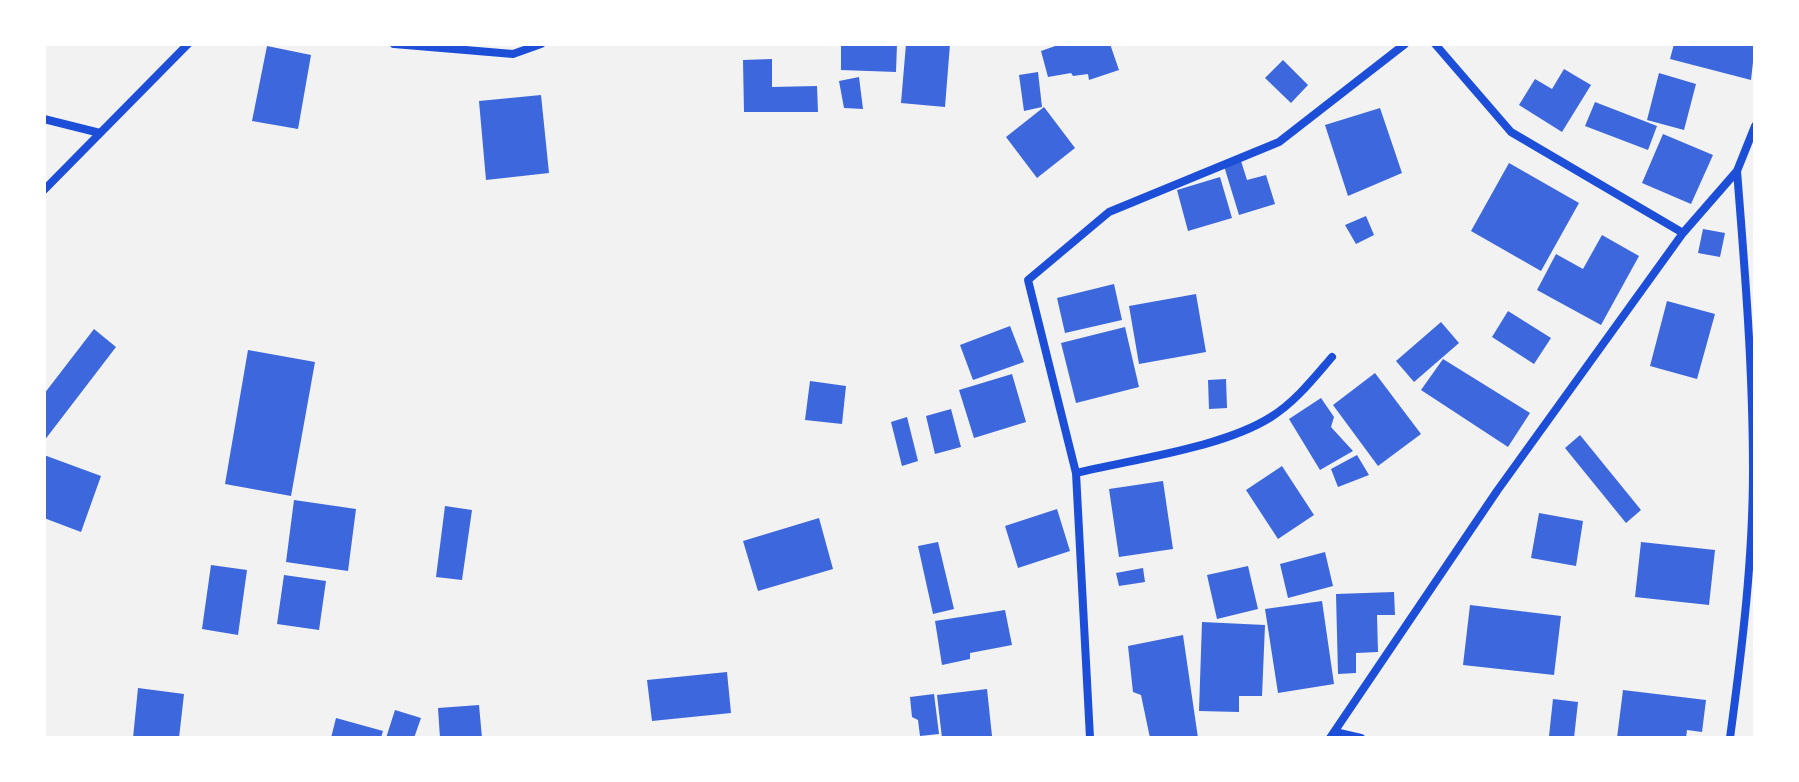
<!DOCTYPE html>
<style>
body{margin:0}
#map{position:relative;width:1799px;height:782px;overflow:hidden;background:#f2f2f2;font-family:Figtree,sans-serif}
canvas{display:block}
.frame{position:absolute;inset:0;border:46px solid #fff;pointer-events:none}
</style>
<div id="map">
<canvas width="1799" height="782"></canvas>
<div class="frame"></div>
</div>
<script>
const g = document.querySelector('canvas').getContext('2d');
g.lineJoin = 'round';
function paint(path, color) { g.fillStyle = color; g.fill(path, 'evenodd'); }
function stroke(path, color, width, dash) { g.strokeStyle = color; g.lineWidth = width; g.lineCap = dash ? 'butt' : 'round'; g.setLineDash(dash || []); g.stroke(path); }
const building = new Path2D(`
 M841,44H897L896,72L841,70Z
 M906,44H950L945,107L901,103Z
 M1061,44H1110L1119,70L1089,80L1088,74L1073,76L1071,73L1048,77L1041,51Z
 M1674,44H1755L1751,80L1670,59Z
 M267,46L311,55L298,129L252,121Z
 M772,59V87L817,86L818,112H744L743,60Z
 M1283,60L1308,85L1291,103L1265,78Z
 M1564,69L1591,85L1562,132L1519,105L1535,79L1552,89Z
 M1038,72L1042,107L1024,111L1019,75Z
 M1659,73L1696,84L1684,130L1647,120Z
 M859,77L863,109L844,108L839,81Z
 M541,95L549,173L486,180L479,101Z
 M1595,102L1657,126L1648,150L1585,126Z
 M1044,107L1075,148L1037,178L1006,137Z
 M1380,108L1402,173L1348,196L1325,125Z
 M1663,134L1713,155L1691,204L1642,183Z
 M1241,161L1247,180L1266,175L1275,204L1239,215L1224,166Z
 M1509,163L1579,203L1541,271L1471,231Z
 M1220,177L1232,218L1188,231L1177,190Z
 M1366,216L1374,235L1356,244L1345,225Z
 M1703,229L1725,233L1720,257L1698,253Z
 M1602,235L1639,256L1601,325L1537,290L1556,254L1583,269Z
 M1114,284L1122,320L1065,333L1057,298Z
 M1196,294L1206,352L1139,364L1129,306Z
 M1667,301L1715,314L1697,379L1650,366Z
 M1508,311L1551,338L1534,364L1492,337Z
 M1441,322L1459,343L1414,382L1396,361Z
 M1010,326L1024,362L973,380L960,345Z
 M1125,327L1139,387L1076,403L1061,343Z
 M94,329L116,347L44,441V394Z
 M248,350L315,362L291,496L225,484Z
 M1443,359L1530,413L1508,447L1421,390Z
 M1375,373L1421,434L1378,466L1333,405Z
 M1012,374L1026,422L974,438L959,390Z
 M1226,379L1227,408L1209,409L1208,380Z
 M810,381L846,386L842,424L805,420Z
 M1321,398L1334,417L1331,427L1353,451L1320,470L1289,419Z
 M951,409L961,447L935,454L926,416Z
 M907,417L918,461L902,466L891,422Z
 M1580,435L1641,510L1626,523L1565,448Z
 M44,455L101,476L81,532L44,518Z
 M1357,455L1369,475L1338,487L1331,469Z
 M1282,466L1314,515L1278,539L1246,490Z
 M1163,481L1173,549L1119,557L1109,489Z
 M294,500L356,509L348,571L286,562Z
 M445,506L472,510L462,580L436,577Z
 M1057,509L1070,551L1018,568L1005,526Z
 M1539,513L1583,521L1576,566L1531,558Z
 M819,518L833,569L758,591L743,541Z
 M938,542L954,609L933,614L918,546Z
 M1641,542L1715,550L1709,605L1635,597Z
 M1325,552L1333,586L1288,598L1280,564Z
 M211,565L247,570L238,635L202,629Z
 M1248,566L1258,609L1217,619L1207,575Z
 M1143,568L1145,582L1119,586L1116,573Z
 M284,575L326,581L319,630L277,624Z
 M1394,592L1395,615H1377L1378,652L1356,653V673L1338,674L1336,594Z
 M1322,601L1334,684L1278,693L1265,609Z
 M1470,605L1561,616L1554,675L1463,665Z
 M1005,610L1012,645L970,653V659L942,665L935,621Z
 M1202,622L1265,625L1262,696H1239V712L1199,711Z
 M1183,635L1198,738H1150L1141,695L1133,692L1128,646Z
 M727,672L731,713L652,721L647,680Z
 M138,688L184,694L179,738H133Z
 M987,689L992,736L942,738L937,695Z
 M1623,690L1706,700L1702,732L1687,730L1686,738H1617Z
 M934,694L939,734L920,736L918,720L912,717L910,697Z
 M1553,699L1578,702L1574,738L1549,736Z
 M479,705L482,738H440L438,708Z
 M395,710L421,718L414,738H386Z
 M336,718L383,731L381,738H331Z`);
const minor = new Path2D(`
 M394,44L513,54L541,44
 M1435,44L1511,132L1683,233
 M44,119L100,133
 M44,190L188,44
 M1076,473C1133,459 1222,448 1271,417C1295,402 1313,379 1332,357
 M1335,732L1361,738
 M1090,738L1076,473L1028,280L1109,212L1279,142L1405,44
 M1330,738L1497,491L1683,233L1737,171L1755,126
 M1730,738C1742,649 1753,560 1753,470C1753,370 1745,271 1737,171`);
paint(building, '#3d67dc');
stroke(minor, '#1d4ed8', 8);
</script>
